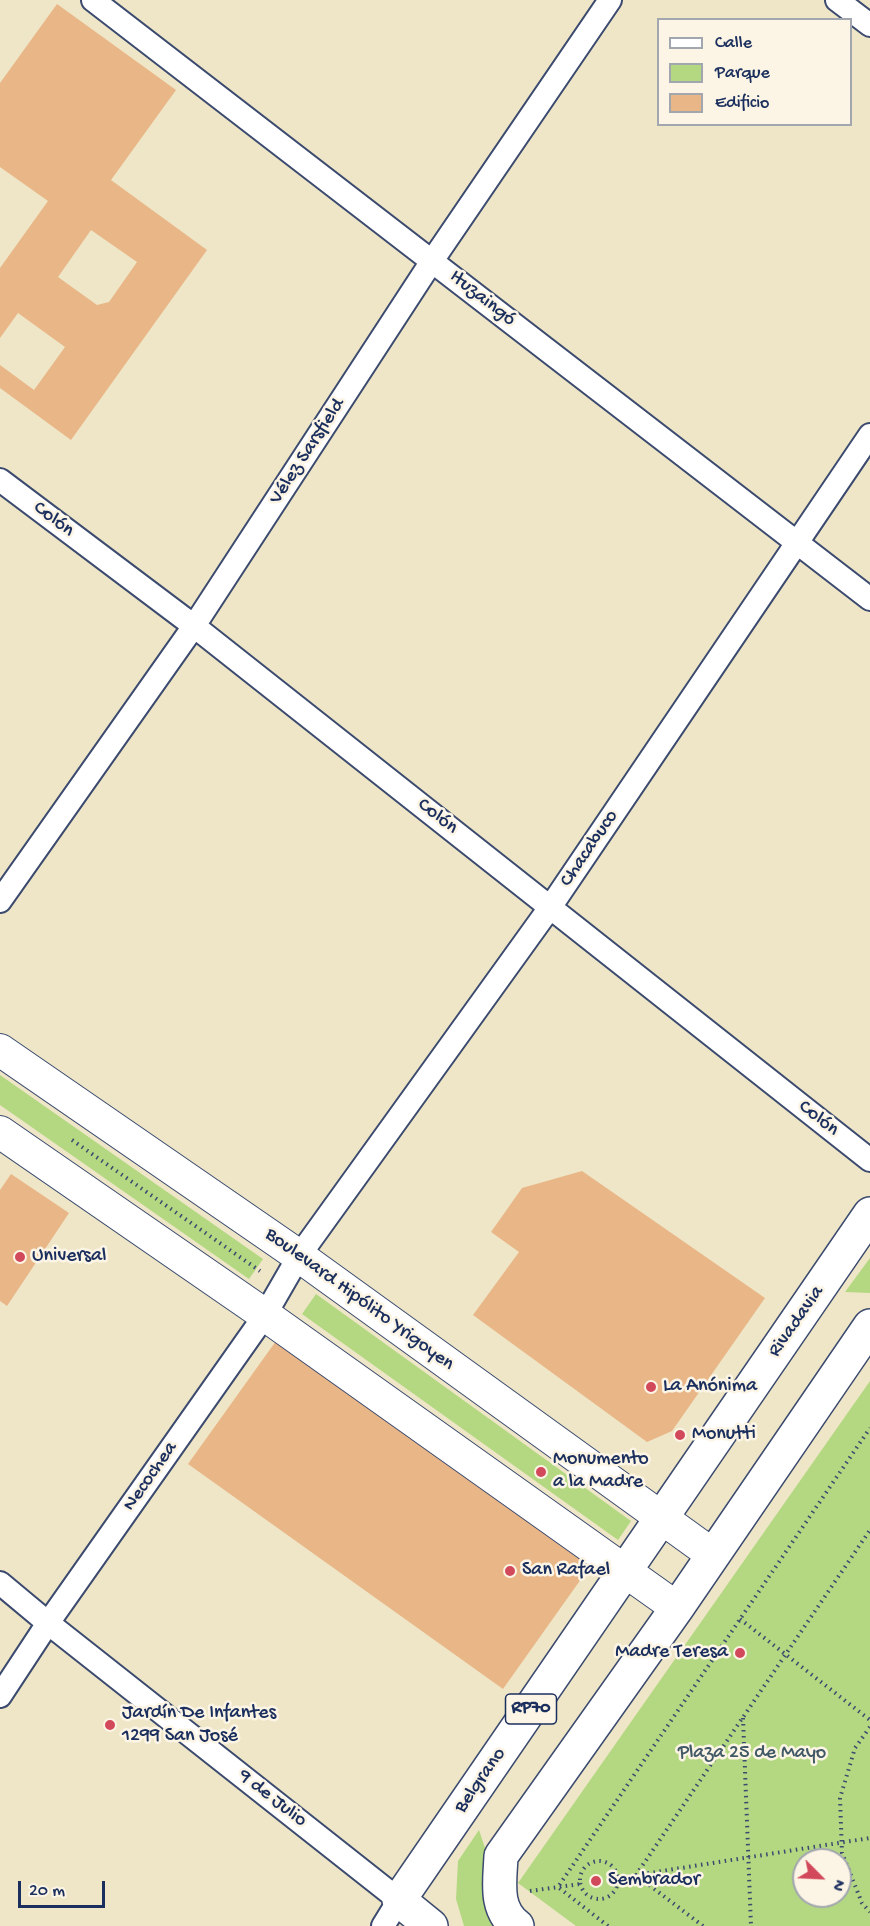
<!DOCTYPE html>
<meta charset="utf-8">
<style>
body{margin:0}
#map{position:relative;width:870px;height:1926px;overflow:hidden;background:#eee6c7;font-family:"Gochi Hand",sans-serif}
canvas{display:block}
.legend{position:absolute;left:657px;top:18px;width:195px;height:108px;box-sizing:border-box;background:#fcf5e5;border:2px solid #a2a6af;margin:0;padding:8px 10px;list-style:none;font-size:18px;color:#1b2f5e}
.legend li{display:flex;align-items:center;gap:12px;height:30px}
.legend b{width:30px;border:2px solid #a2a6af}
.north{position:absolute;left:792px;top:1848px;width:60px;height:60px;box-sizing:border-box;background:#fcf5e5;border:2px solid #a2a6af;border-radius:50%;rotate:114deg;font-size:16px;font-weight:700;line-height:24px;text-align:center;color:#1b2f5e}
.north::after{content:'';display:block;margin:auto;width:21px;height:27px;background:#d1495b;clip-path:polygon(50% 0,100% 100%,50% 72%,0 100%)}
.scale{position:absolute;left:18px;top:1881px;width:87px;height:27px;box-sizing:border-box;border:3px solid #1b2f5e;border-top:0;padding-left:8px;font-size:18px;line-height:21px;white-space:nowrap;color:#1b2f5e;-webkit-text-stroke:4px #fcf5e5;paint-order:stroke}
</style>
<div id="map">
<canvas width="870" height="1926"></canvas>
<ul class="legend">
<li><b style="height:8px;background:#fff"></b>Calle</li>
<li><b style="height:16px;background:#b3d881"></b>Parque</li>
<li><b style="height:16px;background:#e9b687"></b>Edificio</li>
</ul>
<div class="north">N</div>
<div class="scale">20 m</div>
</div>
<script>
const g = document.querySelector('canvas').getContext('2d');
g.lineJoin = 'round';
function paint(path, color) { g.fillStyle = color; g.fill(path, 'evenodd'); }
function stroke(path, color, width, dash) { g.strokeStyle = color; g.lineWidth = width; g.lineCap = dash ? 'butt' : 'round'; g.setLineDash(dash || []); g.stroke(path); }
function drawText(font, color, halo, rows, align = 'center') {
  g.font = font + ' "Gochi Hand",sans-serif'; g.lineWidth = 5; g.setLineDash([]); g.textBaseline = 'middle'; g.strokeStyle = halo; g.fillStyle = color; for (const [text, x, y, turn = 0] of rows) {
    g.save(); g.translate(x, y); g.rotate((+turn || 0) * Math.PI / 180); g.textAlign = isNaN(turn) ? turn : align; if (halo) g.strokeText(text, 0, 0); g.fillText(text, 0, 0); g.restore();
  }
}
const green = new Path2D(`
 M0,1075L263,1259L249,1279L0,1105Z
 M870,1258V1293L845,1292Z
 M316,1294L631,1521L618,1540L302,1314Z
 M870,1381V1926H576L518,1883ZM804,1860H840V1896H804Z
 M479,1830L487,1854C477,1876 488,1905 497,1926H464L456,1899L458,1861Z`);
const building = new Path2D(`
 M57,4L176,90L111,180L207,250L71,440L0,388V365L34,390L65,347L18,313L0,338V268L48,201L0,167V83ZM91,230L137,262L109,302L97,305L58,277Z
 M582,1171L765,1298L672,1431L647,1442L473,1315L519,1252L491,1232L522,1188Z
 M11,1174L69,1213L7,1306L0,1301V1190Z
 M276,1341L591,1565L503,1689L188,1464Z`);
const path = new Path2D(`
 M72,1140L260,1271
 M740,1619L870,1720
 M743,1718L751,1926
 M870,1727L855,1748L840,1798L842,1853L862,1903L870,1912
 M580 1880a19 19 0 1 1 38 0a19 19 0 1 1-38 0Z
 M618,1878L870,1838
 M530,1891L580,1884
 M608,1926L558,1887L870,1428
 M703,1926L636,1875L870,1530`);
const street = new Path2D(`
 M93,0L870,599
 M837,0L870,25
 M0,480L194,626L870,1160
 M0,901L194,626L432,261L610,0
 M0,1583L48,1623L399,1900L383,1926
 M0,1696L48,1623L265,1315L299,1256L551,906L870,435`);
const secondary = new Path2D(`
 M0,1050L299,1256L713,1555
 M0,1132L265,1315L677,1608`);
const primary = new Path2D(`
 M431,1926L399,1900L870,1214
 M517,1926C494,1909 500,1881 501,1856L677,1608L870,1326`);
const markers = [
 [20,1257,6,"#d1495b"],
 [651,1387,6,"#d1495b"],
 [680,1435,6,"#d1495b"],
 [541,1472,6,"#d1495b"],
 [510,1571,6,"#d1495b"],
 [740,1653,6,"#d1495b"],
 [110,1725,6,"#d1495b"],
 [596,1881,6,"#d1495b"]
];
const shields = [
 [531,1709,51]
];
const shieldNames = [
 ["RP70",531,1709]
];
const streetNames = [
 ["Ituzaingó",482,299,38],
 ["Vélez Sarsfield",308,452,-57],
 ["Colón",53,520,37],
 ["Colón",437,817,38],
 ["Chacabuco",590,849,-56],
 ["Colón",818,1119,38],
 ["Boulevard Hipólito Yrigoyen",359,1300,36],
 ["Rivadavia",797,1322,-55],
 ["Necochea",151,1477,-55],
 ["Belgrano",481,1781,-55],
 ["9 de Julio",272,1799,38]
];
const poiNames = [
 ["Universal",32,1257],
 ["La Anónima",663,1387],
 ["Monutti",692,1435],
 ["Monumento",553,1460],
 ["a la Madre",553,1483],
 ["San Rafael",522,1571],
 ["Madre Teresa",728,1653,"right"],
 ["Jardín De Infantes",122,1714],
 ["1299 San José",122,1737],
 ["Sembrador",608,1881]
];
const parkNames = [
 ["Plaza 25 de Mayo",752,1754]
];
paint(green, '#b3d881');
paint(building, '#e9b687');
stroke(street, '#3b4a6e', 26);
stroke(secondary, '#3b4a6e', 34);
stroke(primary, '#3b4a6e', 36);
stroke(path, '#3b4a6e', 4, [1.5, 4.5]);
stroke(street, '#fff', 22);
stroke(secondary, '#fff', 32);
stroke(primary, '#fff', 33);
for (const [x, y, r, color] of markers) { const dot = new Path2D(); dot.arc(x, y, r, 0, 2 * Math.PI); g.fillStyle = color; g.fill(dot); stroke(dot, '#fcf5e5', 2); }
for (const [x, y, w] of shields) { const box = new Path2D(); box.roundRect(x - w / 2, y - 15, w, 30, 4.5); g.fillStyle = '#fcf5e5'; g.fill(box); stroke(box, '#1b2f5e', 1.5); }
drawText('bold 18px', '#1b2f5e', null, shieldNames);
drawText('20px', '#1b2f5e', '#fcf5e5', streetNames);
drawText('20px', '#1b2f5e', '#fcf5e5', poiNames, 'left');
drawText('20px', '#415967', '#fcf5e5', parkNames);
</script>
